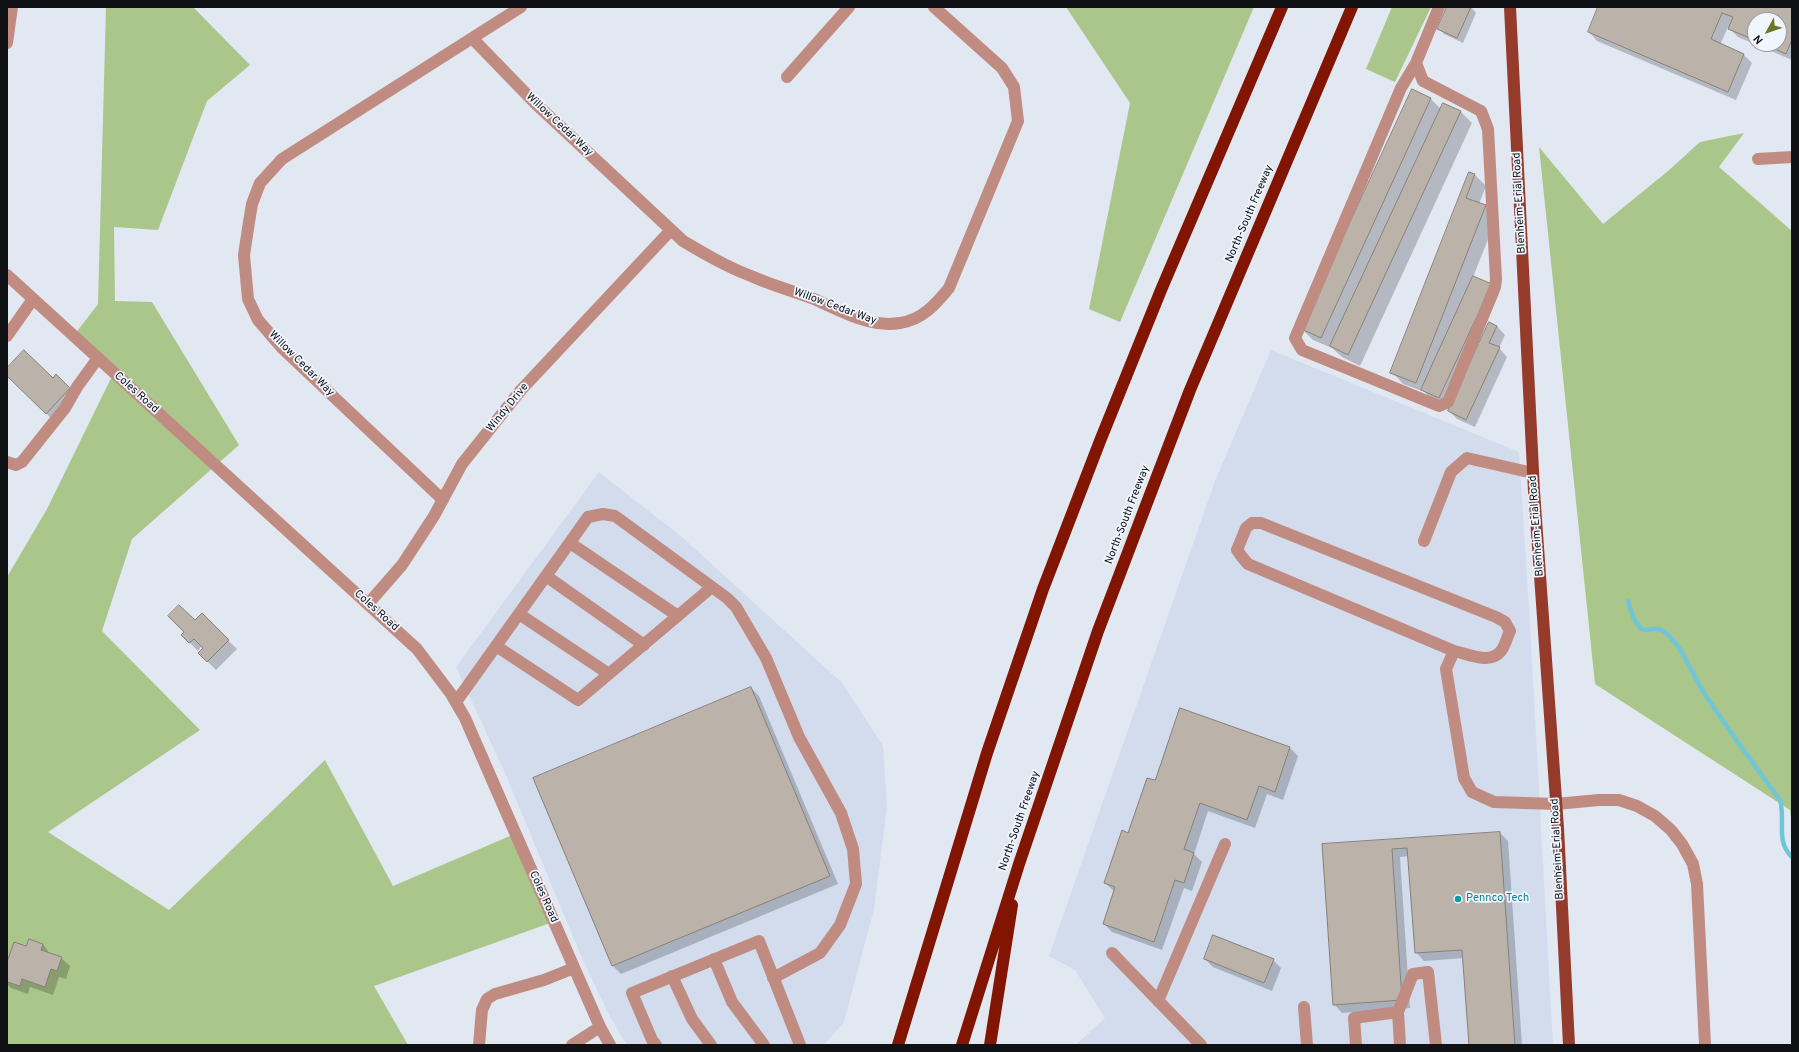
<!DOCTYPE html>
<style>
body{margin:0}
#map{position:relative;width:1799px;height:1052px;overflow:hidden;background:#e2e8f2;font-family:Overpass,sans-serif}
canvas{display:block}
.frame{position:absolute;inset:0;border:8px solid #0f1115;pointer-events:none}
.north{position:absolute;left:1747px;top:12px;width:40px;height:40px;box-sizing:border-box;background:#f0f5fe;border:1px solid #969aa1;border-radius:50%;rotate:230deg;font-size:11px;font-weight:700;line-height:16px;text-align:center;color:#0f1115}
.north::after{content:'';display:block;margin:auto;width:14px;height:18px;background:#6d7721;clip-path:polygon(50% 0,100% 100%,50% 72%,0 100%)}
</style>
<div id="map">
<canvas width="1799" height="1052"></canvas>
<div class="frame"></div>
<div class="north">N</div>
</div>
<script>
const g = document.querySelector('canvas').getContext('2d');
g.lineJoin = 'round';
function paint(path, color) { g.fillStyle = color; g.fill(path, 'evenodd'); }
function stroke(path, color, width, dash) { g.strokeStyle = color; g.lineWidth = width; g.lineCap = dash ? 'butt' : 'round'; g.setLineDash(dash || []); g.stroke(path); }
function drawText(font, color, halo, rows, align = 'center') {
  g.font = font + ' Overpass,sans-serif'; g.lineWidth = 3.5; g.setLineDash([]); g.textBaseline = 'middle'; g.strokeStyle = halo; g.fillStyle = color; for (const [text, x, y, turn = 0] of rows) {
    g.save(); g.translate(x, y); g.rotate((+turn || 0) * Math.PI / 180); g.textAlign = isNaN(turn) ? turn : align; if (halo) g.strokeText(text, 0, 0); g.fillText(text, 0, 0); g.restore();
  }
}
const built = new Path2D(`
 M1271,350L1519,452L1529,608L1553,1045H1076L1105,1018L1075,970L1049,956L1215,481Z
 M599,472L682,537L842,683L883,746L887,806L874,909L844,1022L824,1045H627L610,1017L582,958L505,773L456,667Z`);
const green = new Path2D(`
 M106,7H193L250,65L207,101L158,230L114,227L115,301L152,302L239,445L132,539L102,631L200,730L48,832L169,910L325,760L393,886L517,833L553,922L374,986L408,1045H7V577L47,509L115,370L75,334L98,304Z
 M1066,7H1254L1120,322L1089,309L1130,103Z
 M1392,7H1431L1395,82L1366,69Z
 M1744,133L1719,167L1792,231V826L1790,810L1595,684L1539,147L1603,224L1668,171L1700,142Z`);
const shadow = new Path2D(`
 M1448,7H1471L1476,13L1463,43L1444,34L1439,28Z
 M1599,7H1792V60L1738,37L1728,27L1720,45L1744,55L1752,63L1736,100L1597,41L1589,32ZM1755,20H1779V44H1755Z
 M1412,90L1431,99L1441,109L1443,104L1461,112L1472,123L1360,366L1342,357L1332,348L1313,340L1302,329Z
 M1475,175L1486,186L1479,204L1485,206L1497,217L1473,277L1491,285L1499,294L1448,406L1430,398L1425,392L1403,384L1392,372Z
 M1497,326L1505,335L1499,348L1507,357L1475,427L1457,419L1449,411Z
 M7,370L53,379L56,376L78,397L55,422L7,375Z
 M202,615L237,649L216,670L199,653L204,648L202,646L198,651L182,635Z
 M751,688L759,696L838,884L621,974L613,966L535,778Z
 M1180,709L1290,748L1298,756L1283,800L1267,794L1255,828L1208,811L1194,854L1202,862L1192,891L1184,888L1162,950L1112,932L1104,924L1115,892L1105,883L1155,782Z
 M1500,833L1508,841L1522,1045H1470L1464,958L1424,961L1416,952L1409,856L1400,857L1410,1008L1342,1013L1334,1004L1323,845Z
 M43,944L50,954L61,958L70,966L66,979L59,977L53,995L30,987L28,994L11,988L7,984V965L27,947Z
 M1205,959L1273,960L1281,968L1272,991L1213,967Z`);
const stream = new Path2D(`
 M1628,601C1632,613 1633,622 1643,630C1653,629 1661,627 1668,635C1684,650 1692,674 1704,693C1728,729 1754,765 1780,800C1786,821 1775,841 1792,857`);
const building = new Path2D(`
 M1447,7H1471L1457,38L1437,29Z
 M1598,7H1792V40L1786,54L1764,44H1779V20H1755V40L1728,29L1733,17L1722,13L1711,39L1744,54L1728,92L1588,32Z
 M1412,89L1431,98L1321,338L1301,329Z
 M1443,103L1461,111L1348,355L1330,346Z
 M1469,172L1475,174L1466,198L1486,205L1416,383L1390,373Z
 M1473,276L1492,284L1439,398L1421,390Z
 M1489,322L1497,326L1489,343L1500,347L1466,420L1448,411Z
 M24,350L53,378L56,374L70,388L46,414L7,376V368Z
 M179,605L195,620L202,613L229,640L207,662L198,653L203,648L194,639L189,643L181,635L184,632L168,616Z
 M751,687L830,876L612,966L533,778Z
 M1180,708L1290,747L1275,792L1259,786L1247,820L1200,803L1184,849L1194,853L1184,883L1175,880L1154,942L1103,924L1115,887L1104,883L1122,830L1128,833L1147,778L1155,780Z
 M1500,832L1515,1045H1469L1462,950L1415,953L1407,848L1392,849L1402,1000L1333,1005L1322,844Z
 M1213,935L1274,959L1264,983L1204,959Z
 M29,939L43,944L41,950L62,957L57,971L51,969L45,987L22,979L20,986L7,982V962L14,942L26,946Z`);
const minor = new Path2D(`
 M472,38L536,104L683,241C705,254 727,267 751,276C771,285 793,291 814,299C841,311 870,328 900,323C922,320 936,304 949,288L1018,121L1014,87L1002,68L934,7
 M7,43L12,7
 M1416,63L1401,88L1295,338L1302,350L1439,406L1448,402L1495,287L1496,279L1488,129L1481,111L1423,81L1416,63L1439,7
 M787,77L849,7
 M1758,159L1792,157
 M7,275L417,649L451,694L465,718L600,1027L610,1045
 M7,336L33,299
 M7,462L16,465L22,462L65,408L77,387L98,358
 M443,500L283,349L258,320L248,299L244,255L249,222L252,204L260,183L282,159L521,7
 M1252,523H1261L1496,617L1505,622L1510,631C1507,637 1505,646 1501,651C1490,665 1468,654 1454,651L1248,564L1242,557L1237,550L1246,528Z
 M1424,541L1451,472L1467,458L1533,473
 M570,543L678,616
 M546,576L644,645
 M368,604L402,565L434,516L462,464L521,390L671,230
 M519,614L609,674
 M496,646L578,700L712,587
 M1454,651L1446,669L1464,778L1472,792L1494,802L1556,804L1599,800H1619L1637,806L1655,816L1671,830L1682,844L1693,864L1697,884L1705,1045
 M456,702L588,517L603,514L615,516L727,598L736,607L766,658L799,737L841,813L853,849L856,884L840,925L820,953L773,978
 M1112,953L1201,1045
 M714,959L732,1002L764,1045
 M672,976L692,1019L711,1045
 M1158,1001L1225,844
 M1304,1007L1307,1045
 M479,1045L482,1010L487,999L495,994L544,980L574,968
 M572,1045L600,1027
 M656,1045L652,1040L632,993L759,941L800,1045
 M1356,1045L1354,1018L1398,1012
 M1400,1045L1398,1012L1413,974L1428,972L1436,1045`);
const major = new Path2D(`
 M1510,7L1534,491L1558,828L1569,1045`);
const highway = new Path2D(`
 M898,1045L987,753L1043,589L1100,441L1161,290L1282,7
 M962,1045L1019,864L1098,631L1190,390L1352,7
 M990,1045L1012,905`);
const markers = [
 [1458,899,4,"#0f9aa8"]
];
const streetNames = [
 ["Willow Cedar Way",559,125,43],
 ["Blenheim-Erial Road",1520,203,-93],
 ["North-South Freeway",1250,214,-67],
 ["Willow Cedar Way",835,307,20],
 ["Willow Cedar Way",301,364,45],
 ["Coles Road",136,393,42],
 ["Windy Drive",508,408,-51],
 ["North-South Freeway",1128,515,-69],
 ["Blenheim-Erial Road",1537,526,-94],
 ["Coles Road",376,611,42],
 ["North-South Freeway",1020,821,-71],
 ["Blenheim-Erial Road",1558,849,-93],
 ["Coles Road",543,897,66]
];
const cultureNames = [
 ["Pennco Tech",1466,899]
];
paint(built, '#d2dced');
paint(green, '#abc68a');
paint(shadow, '#0003');
stroke(stream, '#70c5d7', 4.5);
paint(building, '#bbb3aa');
stroke(building, '#888078', 1);
stroke(minor, '#c08c81', 12);
stroke(major, '#953b2b', 12);
stroke(highway, '#821402', 12);
for (const [x, y, r, color] of markers) { const dot = new Path2D(); dot.arc(x, y, r, 0, 2 * Math.PI); g.fillStyle = color; g.fill(dot); stroke(dot, '#f0f5fe', 1.5); }
drawText('11px', '#0f1115', '#f0f5fe', streetNames);
drawText('11px', '#0d838f', '#f0f5fe', cultureNames, 'left');
</script>
